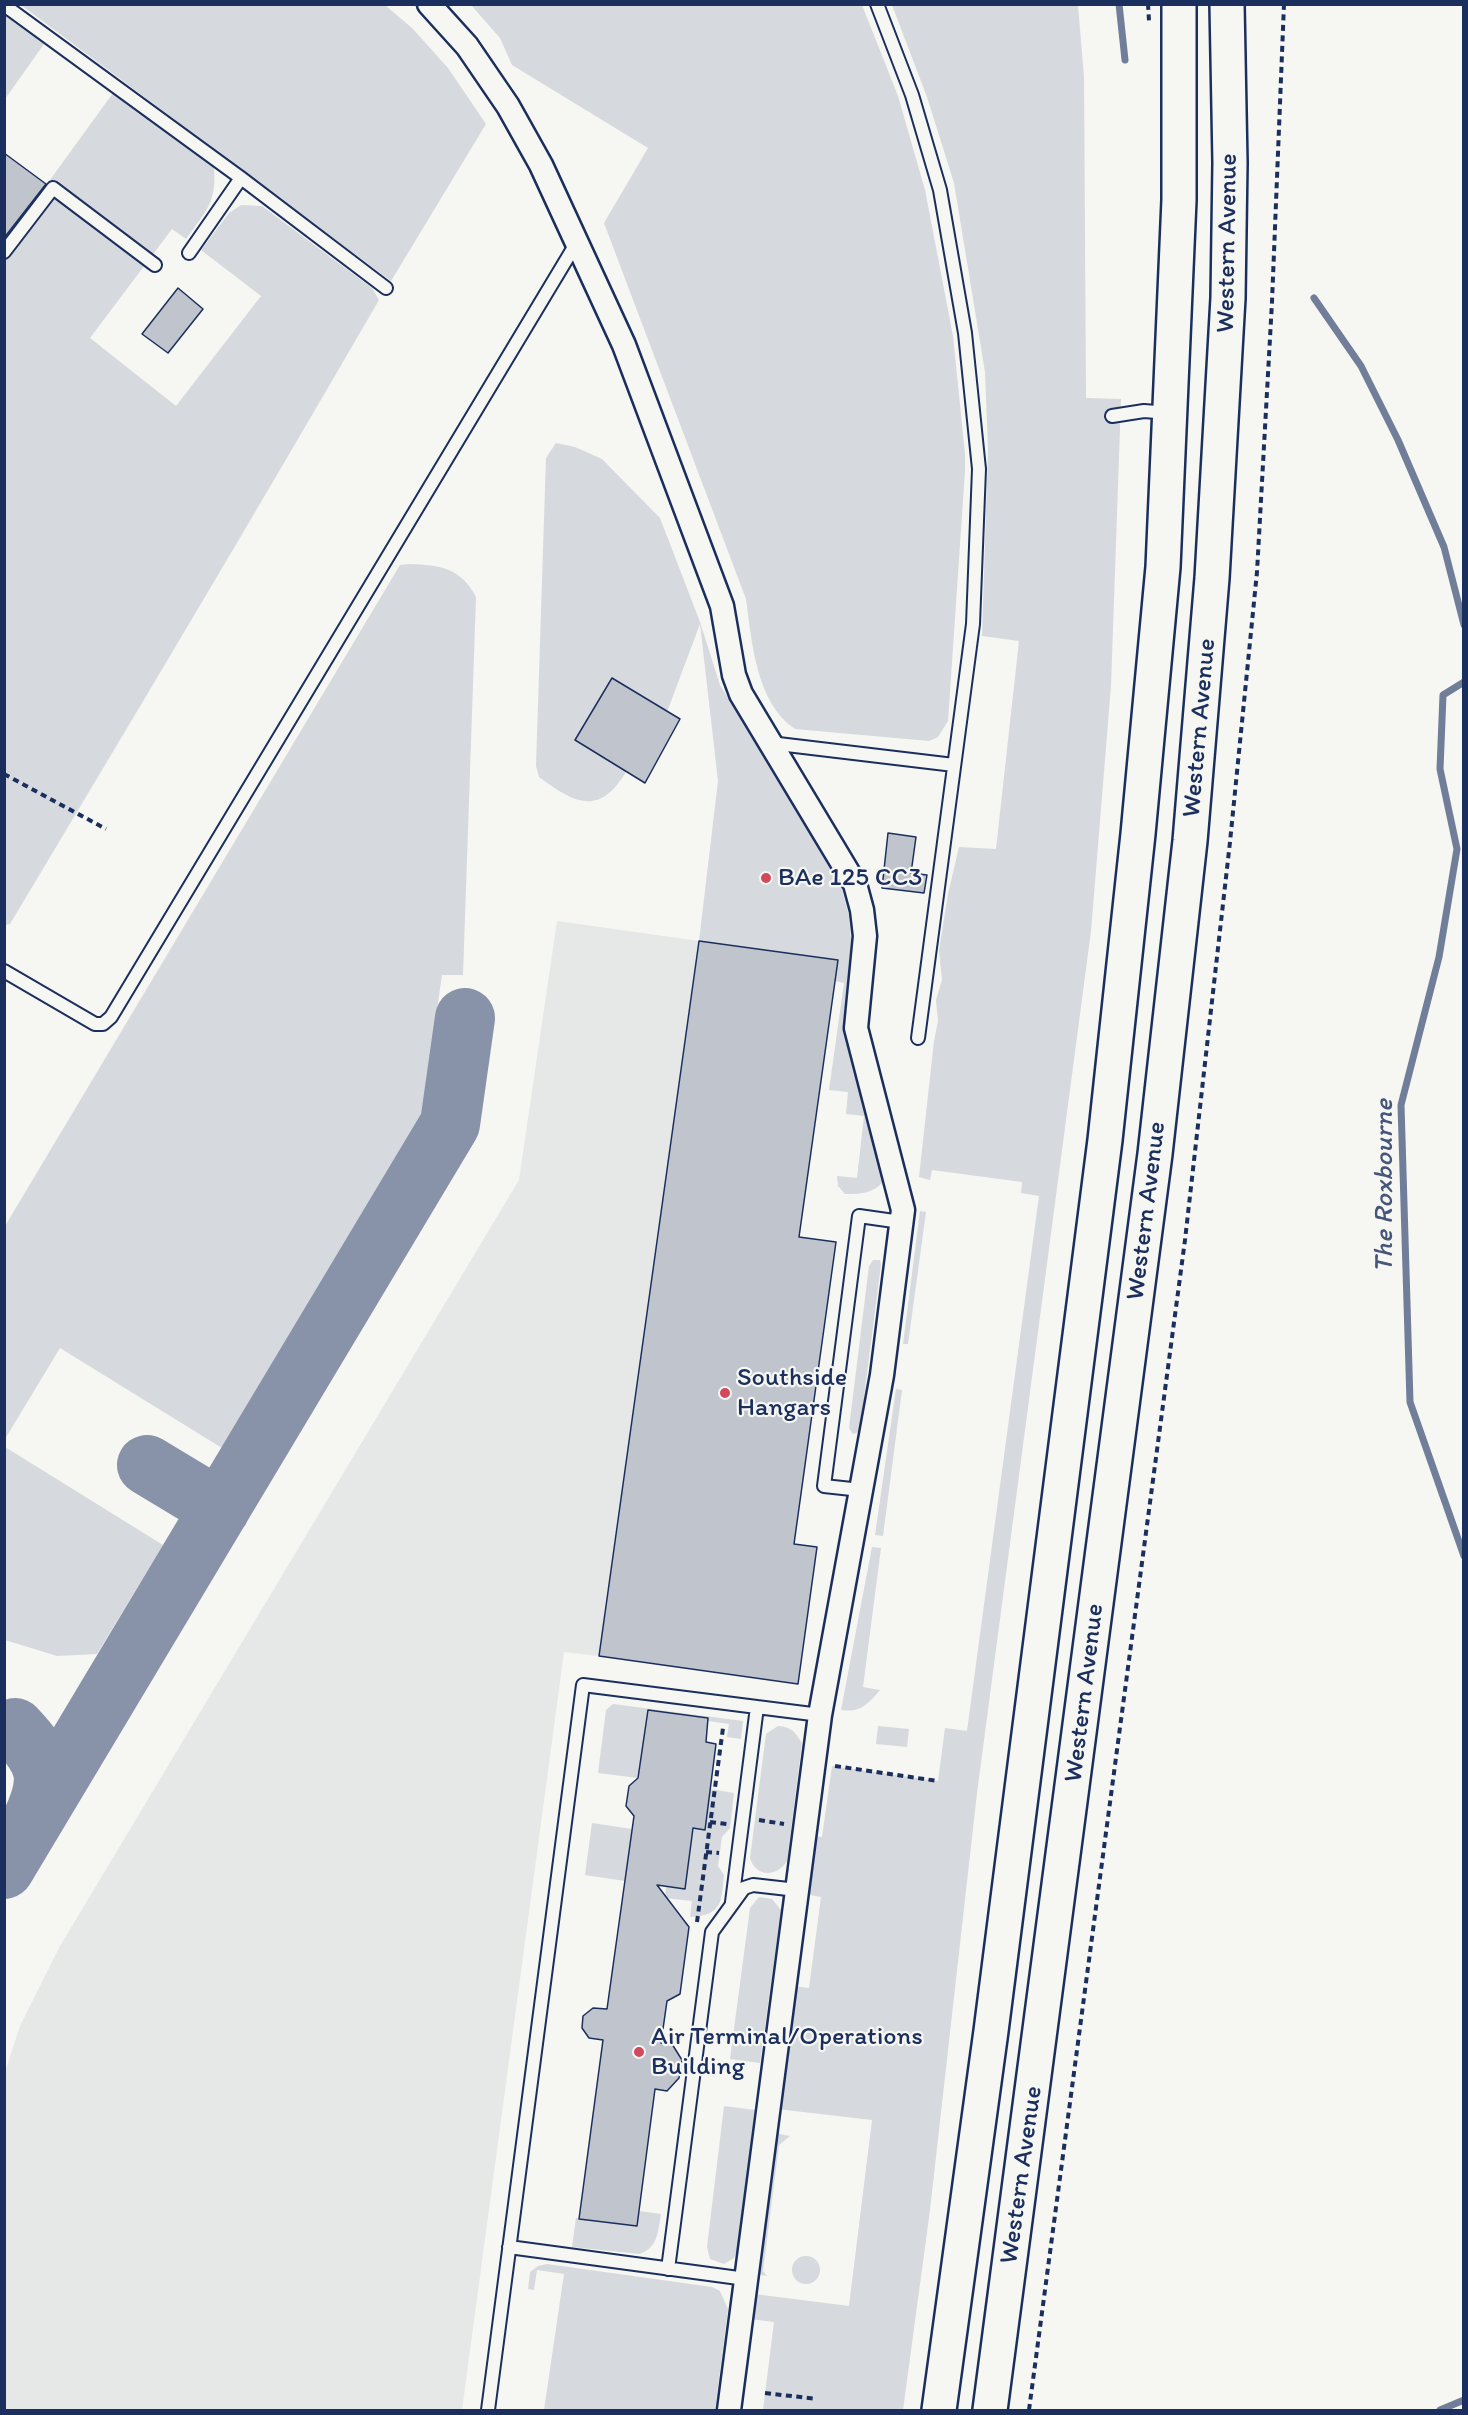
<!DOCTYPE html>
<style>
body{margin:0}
#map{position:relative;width:1468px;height:2415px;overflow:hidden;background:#f6f6f2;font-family:Itim,sans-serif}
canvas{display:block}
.frame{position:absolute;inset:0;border:6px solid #1b2f5e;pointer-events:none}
</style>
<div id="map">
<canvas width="1468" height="2415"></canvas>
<div class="frame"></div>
</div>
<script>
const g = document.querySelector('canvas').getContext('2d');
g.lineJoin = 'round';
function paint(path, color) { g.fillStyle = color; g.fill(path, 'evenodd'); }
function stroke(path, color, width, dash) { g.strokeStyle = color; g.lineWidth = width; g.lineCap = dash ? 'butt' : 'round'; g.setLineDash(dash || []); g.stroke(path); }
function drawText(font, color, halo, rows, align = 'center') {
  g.font = font + ' Itim,sans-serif'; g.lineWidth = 4.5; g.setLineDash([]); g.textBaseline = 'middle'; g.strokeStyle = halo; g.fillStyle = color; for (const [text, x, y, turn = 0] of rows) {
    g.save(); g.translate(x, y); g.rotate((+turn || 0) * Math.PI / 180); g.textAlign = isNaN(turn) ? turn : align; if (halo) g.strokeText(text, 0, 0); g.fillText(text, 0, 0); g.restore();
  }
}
const built = new Path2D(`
 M557,921L699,941L599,1656L564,1652L462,2410H5L4,2075L20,2026L60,1946L519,1180Z`);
const green = new Path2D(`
 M21,5H385L413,29L448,68L486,124L391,281Z
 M471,5H862L898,96L925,190L953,336L965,454V471L948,721L938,737L929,741L795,729C756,703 752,642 746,599L604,223L648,148L512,65L500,38Z
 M892,5H1078L1084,77L1086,398L1121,399L1111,686L1091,931L977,1793L930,2210L903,2410H763L774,2322L750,2319L754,2294L849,2306L872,2120L777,2109L793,1986L809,1988L821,1897L805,1894L812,1836L822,1837L832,1766L938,1781L945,1728L967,1731L1039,1196L1021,1193L1022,1182L932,1170L930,1180L919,1177L934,1041L938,1021L936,1000L942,980L939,950L948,894L959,847L996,849L1019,641L982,636L988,449L985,372L954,183L927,97Z
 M5,16L44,44L5,99Z
 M113,93L214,168C217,203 205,212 186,239L172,229L90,338L176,406L261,296L201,250L229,213L241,205L262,206L372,288L379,300C258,509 134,717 10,924L5,925V242Z
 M556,443L575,447L602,459L660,518L700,622L720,685L839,879L849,916L851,940L843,1027L883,1176V1182C872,1194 860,1194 845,1194L838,1186L837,1176L857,1178L864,1116L846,1114L848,1092L829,1090L844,983L835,981L837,960L699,941L718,781L700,624L667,712L612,678L575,740L626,772C599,817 574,803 539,777L536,766L546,458Z
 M410,564C440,565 461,568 476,597L463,975H442L421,1119L222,1448L60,1348L5,1439V1226L400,565Z
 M920,1211L926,1212L908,1344H903Z
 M873,1260H880L881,1265L860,1428L858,1432L853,1434L849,1428L869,1266Z
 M896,1389L902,1390L883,1536L875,1535Z
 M5,1447L163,1545L97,1654L57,1656L5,1640Z
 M872,1547L881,1548L863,1687L880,1690C868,1704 861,1713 841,1710Z
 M613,1704L743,1721L741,1739L727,1737L729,1724L708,1721V1718L648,1710L638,1778L598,1773L606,1710Z
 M778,1726C792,1727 795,1732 802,1743L787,1861C777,1877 756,1878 750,1858L766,1734Z
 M878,1726L909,1729L907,1747L876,1744Z
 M710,1789L734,1793L730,1828L722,1837L718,1866L724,1875C721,1902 723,1915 690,1917L692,1901L665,1898L666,1887L685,1889L693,1828L705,1830Z
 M592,1823L632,1829L625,1881L585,1875Z
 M759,1897L772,1899L781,1910L760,2063L730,2059L750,1908Z
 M724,2106L755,2110L738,2249L734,2258L724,2264L710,2259L707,2247Z
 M774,2133L790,2136L779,2145L763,2271L767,2276L756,2274Z
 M639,2211L661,2214C658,2232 658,2247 640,2254L572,2247L576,2218L637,2226Z
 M792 2270a14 14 0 1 1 28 0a14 14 0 1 1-28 0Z
 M547,2264L712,2287L720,2291L728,2309L715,2410H544L564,2274L537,2270L534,2290L528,2289L530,2272L538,2266Z`);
const stream = new Path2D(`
 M1119,4L1125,60
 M1314,298L1361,366L1398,440L1444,547L1464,625
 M1464,682L1443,695L1440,769L1457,849L1439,957L1401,1105L1410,1402L1464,1556
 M1440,2410L1464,2400`);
const taxiway = new Path2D(`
 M147,1465L220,1509
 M15,1728C47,1762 52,1778 32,1821
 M4,1869L450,1124L465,1018`);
const building = new Path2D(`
 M4,153L46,184L4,238Z
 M178,288L203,309L168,353L142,334Z
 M612,678L680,719L645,783L575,740Z
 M888,833L916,837L911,873L927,875L924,893L882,888Z
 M699,941L838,960L799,1237L836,1242L794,1544L817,1547L798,1684L599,1656Z
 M648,1710L708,1718L706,1742L716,1744L705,1830L693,1828L685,1889L657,1885L689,1927L680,1994L667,2001L661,2043L672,2044L682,2060L679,2078L667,2091L655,2089L637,2226L579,2219L603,2040L589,2038L582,2028L583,2016L593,2008L607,2009L634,1816L626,1806L629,1786L638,1778Z`);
const path = new Path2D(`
 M1148,4L1149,21
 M4,774L106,829
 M835,1766L938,1781
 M759,1820L784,1824
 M710,1822L727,1824
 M706,1852L719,1853
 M697,1922L723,1728
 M765,2393L817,2399
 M1029,2410L1185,1240L1230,842L1257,572L1272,302L1284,4`);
const lane = new Path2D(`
 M877,4L912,95L940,190L965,333L979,469L973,624L918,1038
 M4,5L241,178L386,288
 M4,252L53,188L155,265
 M189,253L241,178
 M1112,416L1144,411L1169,413
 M770,743L954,765
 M4,971L95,1024H103L111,1017L577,242
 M861,1490L824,1486L859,1216L901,1222
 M732,1902L757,1707
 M509,2247L746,2279
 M668,2269L712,1932L744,1888L753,1885L797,1890
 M488,2410L583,1685L820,1715`);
const street = new Path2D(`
 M429,4L467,46L508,106L541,165L624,345L722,606L734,675L741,694L855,884L862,910L865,936L856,1028L903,1210L882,1375L820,1715L729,2410`);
const highway = new Path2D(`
 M939,2410L991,2031L1105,1140L1138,834L1163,567L1179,200V4
 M990,2410L1155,1154L1190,841L1212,578L1228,298L1230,163L1227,4`);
const markers = [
 [766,878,6,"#d1495b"],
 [725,1393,6,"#d1495b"],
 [639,2052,6,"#d1495b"]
];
const streetNames = [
 ["Western Avenue",1228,243,-89],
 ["Western Avenue",1200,728,-85],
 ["Western Avenue",1147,1211,-83],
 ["Western Avenue",1085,1693,-83],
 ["Western Avenue",1022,2175,-82]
];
const poiNames = [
 ["BAe 125 CC3",778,878],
 ["Southside",737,1378],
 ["Hangars",737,1408],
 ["Air Terminal/Operations",651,2037],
 ["Building",651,2067]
];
const waterNames = [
 ["The Roxbourne",1385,1186,-90]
];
paint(built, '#e6e7e7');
paint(green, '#d6d9dd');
stroke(stream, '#717e99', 7);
stroke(taxiway, '#8892a8', 60);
paint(building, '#c0c4cd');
stroke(building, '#1b2f5e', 1.5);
stroke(lane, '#1b2f5e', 16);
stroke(street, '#1b2f5e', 27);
stroke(highway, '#1b2f5e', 38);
stroke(path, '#1b2f5e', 4, [6, 4.5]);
stroke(lane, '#f6f6f2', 12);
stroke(street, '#f6f6f2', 22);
stroke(highway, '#f6f6f2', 33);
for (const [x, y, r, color] of markers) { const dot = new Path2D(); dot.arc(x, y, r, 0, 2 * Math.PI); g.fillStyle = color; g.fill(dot); stroke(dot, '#f6f6f2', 2); }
drawText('26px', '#1b2f5e', '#f6f6f2', streetNames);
drawText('26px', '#1b2f5e', '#f6f6f2', poiNames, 'left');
drawText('italic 27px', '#46567b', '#f6f6f2', waterNames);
</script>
